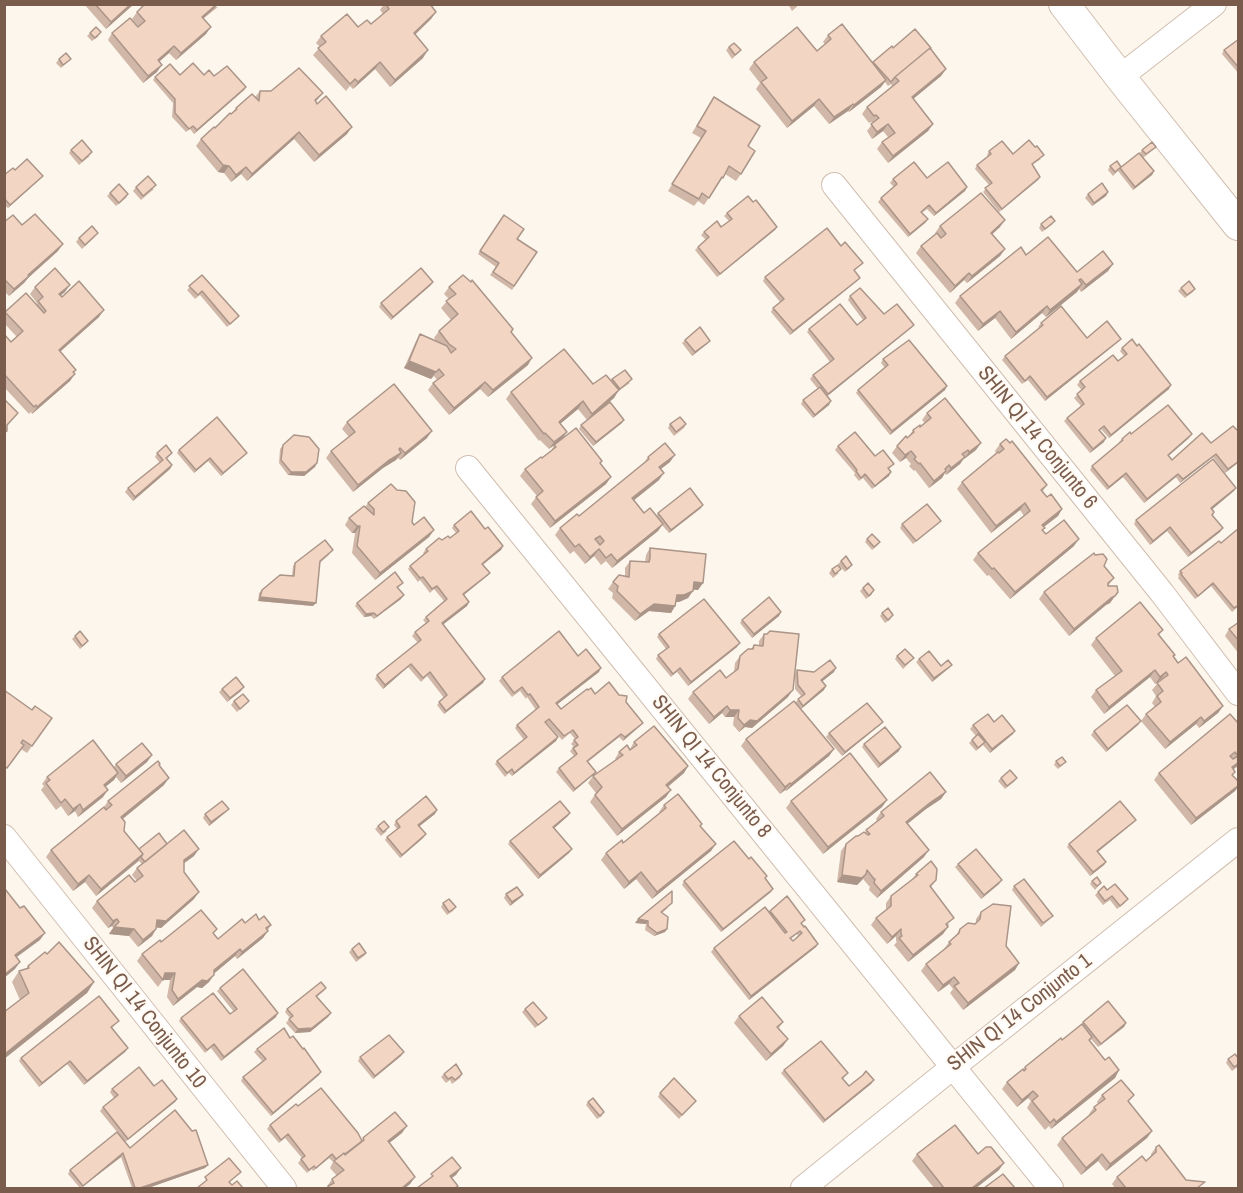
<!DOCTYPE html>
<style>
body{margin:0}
#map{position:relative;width:1243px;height:1193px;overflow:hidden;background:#fdf6ec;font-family:"Archivo Narrow",sans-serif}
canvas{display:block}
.frame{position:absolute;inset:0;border:6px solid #7a5c4d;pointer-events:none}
</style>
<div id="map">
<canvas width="1243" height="1193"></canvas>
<div class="frame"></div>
</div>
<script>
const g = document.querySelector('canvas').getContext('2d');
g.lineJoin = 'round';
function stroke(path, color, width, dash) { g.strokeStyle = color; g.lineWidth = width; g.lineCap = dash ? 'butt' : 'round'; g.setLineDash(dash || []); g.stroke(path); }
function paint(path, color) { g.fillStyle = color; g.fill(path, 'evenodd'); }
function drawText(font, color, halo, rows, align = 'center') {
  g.font = font + ' "Archivo Narrow",sans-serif'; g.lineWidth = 4.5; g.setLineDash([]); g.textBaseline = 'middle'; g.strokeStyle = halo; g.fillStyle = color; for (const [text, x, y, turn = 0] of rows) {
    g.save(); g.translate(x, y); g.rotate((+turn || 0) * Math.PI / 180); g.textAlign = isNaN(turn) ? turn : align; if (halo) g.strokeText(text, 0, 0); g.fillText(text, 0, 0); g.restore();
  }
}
const minor = new Path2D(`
 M1120,77L1214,4
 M834,185L1162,593L1238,693
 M468,468L1051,1188
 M4,837L284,1188
 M803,1188L953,1067L1238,840`);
const tertiary = new Path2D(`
 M1064,4L1120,77L1238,225`);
const wall = new Path2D(`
 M84,4H134L106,29Z
 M384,4H430L436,12L431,19L415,35L423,58L390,87L375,69L353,89L350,86L346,91L313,55L320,47L316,43L321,36L371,24L383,14L380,10Z
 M788,4H800L792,11Z
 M218,7L204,18L206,34L176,60L169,53L159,62L157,72L143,83L108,40L112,33L138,26L132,19L137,12Z
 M90,33L99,36L92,41L87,36Z
 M828,35L873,63L893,48L930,49L946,69L941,76L913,99L933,124L928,131L888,163L877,149L882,142L888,137L883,131L872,139L867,131L873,123L871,122L869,123L862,114L867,107L892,86L891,84L888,86L885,82L881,87L849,112L848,111L829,124L814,106L787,128L756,89L760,83L749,69L754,62L817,51L825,44L823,42Z
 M1239,39V74L1222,54L1224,50Z
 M729,47L741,50L732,59L726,50Z
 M59,59L68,62L61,68L56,63Z
 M180,75H204L214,76L246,87L244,90L194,134L190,129L186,132L172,117L173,103L153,80L155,77Z
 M260,91L323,93L316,102L347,134L314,162L294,139L247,181L241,174L231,182L224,173L218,172L196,146L201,139L232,113L236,108L255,97Z
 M714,97L748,146L741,174L736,181L725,174L704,205L698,201L694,206L668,191L701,138L692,133Z
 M1156,147L1153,150L1143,158L1140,153L1142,150Z
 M71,150L90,156L79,165L69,153Z
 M989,151L1041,159L1032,165L1040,177L1038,180L999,212L983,192L989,185L975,169L977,165L988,156L987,155Z
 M1110,166L1121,167L1154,171L1152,175L1133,190L1118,171L1113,176L1108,170Z
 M15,170L43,176L40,179L8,208L4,205V175Z
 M927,178L967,187L965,191L934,216L927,209L922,213L928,219L925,223L908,237L878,202L881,198L894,187L890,183L893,179Z
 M136,187L154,189L141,200L133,191Z
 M1108,192L1106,196L1092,206L1085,198L1088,194Z
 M110,193L128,194L126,198L116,206L107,196Z
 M753,202L777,227L775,230L717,277L695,250L698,247L706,240L701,235L704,232L721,227L729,221L724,216L727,213Z
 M504,215L517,239L537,252L512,290L490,275L496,267L478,254Z
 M4,222L58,251L28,278L24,283L9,296L4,291Z
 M1041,224H1053L1042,232L1039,228Z
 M940,226L1000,227L992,234L1005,249L1000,256L967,283L964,280L950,293L916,253L921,246L936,234L935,233Z
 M95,237L82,249L76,242L79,238Z
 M841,246L863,263L854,271L857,281L790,335L771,312L773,308L780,302L763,281L765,277Z
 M1026,255L1077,272L1113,264L1108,271L1081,292L1079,289L1077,292L1046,317L1042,313L1011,339L995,318L978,331L955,303L960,296Z
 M202,275L236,319L227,327L200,295L195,299L187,290Z
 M431,285L391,320L379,307L381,303Z
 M35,287L65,292L61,295L62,297L99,317L60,352L76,370L70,381L32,414L31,412L29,414L4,387V334L11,342L17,337L4,323V313L5,312L36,304L37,303L30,294Z
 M449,287L513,329L511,332L528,365L488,397L480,389L449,415L428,390L433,383L437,380L434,376L431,379L404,368L416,341L420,334L436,341L434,338L439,331L451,320L441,308L449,299L444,294Z
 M1181,288L1195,289L1193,292L1185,298L1178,291Z
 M850,296L884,314L914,325L911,328L827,396L829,405L813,418L801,404L803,400L818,389L810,379L813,375L830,362L807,332L809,329L857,325L863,320L848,300Z
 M1041,323L1087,338L1121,339L1118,342L1045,401L1028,380L1022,384L1002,360L1005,356L1040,328L1038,327Z
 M685,340L707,344L692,356L682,343Z
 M1122,348L1169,389L1109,438L1101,429L1099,430L1104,442L1090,453L1064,421L1067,418L1081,406L1074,398L1082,390L1077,385L1080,381L1118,361L1124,356L1120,351Z
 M883,359L947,386L945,390L890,435L856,393L858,390L885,368L881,363Z
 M612,379L630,383L617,392L614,398L592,416L622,423L593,446L579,429L581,425L587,420L578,409L560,424L567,432L562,439L602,461L600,464L611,477L606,484L550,528L531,504L537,496L520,476L525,469L551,451L554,445L560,441L549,449L540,440L539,441L506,399L511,392L593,384L611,381Z
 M927,413L976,450L964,459V458L960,464L946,475L945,473L942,478L929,488L915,470L914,471L909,466L911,464L906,458L900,462L892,453L897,446L909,436L913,430L920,427L925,423L922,420Z
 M347,422L427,438L400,460L398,458L396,460L383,468L353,492L326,458L331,451L349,437L342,429Z
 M670,424H686L684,428L674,436L668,428Z
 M1239,432V462L1225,473L1213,457L1180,483L1176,477L1144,503L1123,477L1107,490L1090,470L1092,466L1120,443L1119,442L1122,439L1131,434L1189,438L1168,456L1172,460L1211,443Z
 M1000,444L1047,485L1043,491L1047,497L1062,509L1058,516L1044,527L1043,530L1046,534L1074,546L1010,599L989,575L987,576L973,560L978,553L1024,516L1020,510L991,533L957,489L962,482L996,453L995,451Z
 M283,445L315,467L304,476L288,475L279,463L280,449Z
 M838,446L875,456L894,464L889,469V476L872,489L863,478L859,481L854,475L855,473L835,450Z
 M179,450L244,456L221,476L208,461L194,473L177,453Z
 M157,453H172L167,459L172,465L170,469L133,501L125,492L128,488L160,463L155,457Z
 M648,457L670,462L661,469L659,480L634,500L644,513L656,516L658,513L701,508L669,533L662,525L658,531L612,568L606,561L601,565L594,556L585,564L574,551L570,554L555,535L560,528L579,516L643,464Z
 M1234,491L1212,509V515L1223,528L1220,532L1188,557L1167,531L1150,545L1134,524L1136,520Z
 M368,503L412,522L414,525L434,530L429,537L375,580L352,553L355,533H352L345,525L349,518L365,507Z
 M902,524H938L913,544L900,528Z
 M454,525L485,529L503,546L501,550L483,564L490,573L487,576L464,595L469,602L467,606L443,624L483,683L444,714L437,705L444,698L427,676L421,682L408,667L383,689L375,679L377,675L418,643L412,636L415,632L426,623L423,620L426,617L444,601L434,589L430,593L420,580L418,582L408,569L410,566L424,554L423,553L426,549L442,540L450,538L456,533L452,528Z
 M867,539L880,542L877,546L872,550L865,542Z
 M1221,543L1239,606L1232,612L1211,586L1195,599L1178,578L1179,576L1178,575L1180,571Z
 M650,548L703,583L698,590H693L688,598L679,602H676L675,606L671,613L649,611L635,621L612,598L613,593L608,589L613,582L625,576V568L630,561L645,562L646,555Z
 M330,554L320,563L313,606L258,601L259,593L262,590L292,576L293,566L295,563Z
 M841,561L850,568L845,572L838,564Z
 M1104,566L1114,578L1108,586L1118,592L1110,603L1106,605L1069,636L1039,599L1044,592Z
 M832,569L839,573L833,578L829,573Z
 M403,583L398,588L401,599L374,619L371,616L364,617L355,606L357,603Z
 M863,588L872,594L866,599L860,591Z
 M781,612L779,616L752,638L740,623L742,620Z
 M882,613L891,619L885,623L880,616Z
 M1239,622V654L1225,636L1229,629Z
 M1163,630L1159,635L1178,663L1223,706L1218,713L1199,728L1196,724L1165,749L1141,721L1146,714L1155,707L1152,703L1156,696L1152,690L1161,679L1155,684L1150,677L1104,714L1091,697L1096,690L1115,676L1091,645L1096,638Z
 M659,634L737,647L688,686L677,672L671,677L656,659L658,655L666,649L657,637Z
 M764,634L788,697L752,728L745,727L739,732L733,725L734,717H725L722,713L709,724L688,699L693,692L726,678L734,672L735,663L740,656L751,649L754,645L759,646V641Z
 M75,636L86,644L80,649L72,639Z
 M578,656L599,672L557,704L561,709L588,690L595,694L619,695L626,702L643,723L640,726L623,741L619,737L588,762L596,772L593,775L573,792L556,772L559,768L574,756L570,751L574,747L571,744L575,739L570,733L562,740L547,723H546L558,737L556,741L512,776L509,773L505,777L495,764L497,761L524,740L515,728L517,725L536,710L527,697L526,699L520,691L512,697L499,681L502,677Z
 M897,656L914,658L903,669L895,659Z
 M919,659L941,666L949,668L932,682L916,662Z
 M797,670L814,672H834L822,681L824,690L801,709L834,749L829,756L786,791L785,790L780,794L741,746L746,739L795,703L801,696L795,689V674Z
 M222,689L241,691L227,702L219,692Z
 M4,690L32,710L52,718L27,753L21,749L4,772Z
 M234,701L246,704L237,712L231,705Z
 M994,722L1013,734L990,753L983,745L976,751L969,743L976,736L970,729L973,725Z
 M1239,724V770L1236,767L1234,769L1233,775L1239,782V786L1235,791L1191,825L1154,780L1159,773Z
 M880,725L842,756L826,737L829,733Z
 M1138,725L1106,752L1091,735L1094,731Z
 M634,742L688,766L684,773L668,787L666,797L617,836L590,802L596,793L588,783L593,776L616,760L615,759L619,752L630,749Z
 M864,744L899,751L878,768L862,747Z
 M152,755L147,762L121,783L116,777L114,780L105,786L103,797L78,817L75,811L68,816L61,806L56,810L41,790L44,786L42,784L47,777L114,767L116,764Z
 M1056,761L1063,765L1058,769L1054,765Z
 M159,766L164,785L123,819L124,831L139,849L167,844L194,856L184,863V872L194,899L161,928L157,927L156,929L152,936L138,947L129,936L109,934L113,928L112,926L108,928L92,908L97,901L137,881L132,875L137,868L142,864L139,861L96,896L85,882L73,891L46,857L51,850L104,807L108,801Z
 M1001,778H1017L1014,782L1005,789L998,781Z
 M946,792L941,799L926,809L907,824L924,857L877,898L869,890L870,886H869L863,879L857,885L837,882L841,851L846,844L865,832L877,821L876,819L881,812Z
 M887,800L882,807L823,854L786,808L791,801Z
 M664,805L701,826L711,851L652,899L636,879L624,889L601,860L606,853L623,843L660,813L659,812Z
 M226,812L209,826L203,818L205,814Z
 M435,814L419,826L423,838L400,858L385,840L387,837L397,829L394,825L396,821Z
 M568,816L554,828L572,849L569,853L538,879L508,844L510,841Z
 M1136,820L1133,823L1098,852L1106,862L1104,865L1090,876L1067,847L1069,844Z
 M378,826L387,831L381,836L375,829Z
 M958,864L999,884L981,899L955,867Z
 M916,874L936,880L931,887L949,925L943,934L908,962L894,945L897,942L896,941V936L887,944L871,925L876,918L886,910V903L891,896L911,881Z
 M684,881L771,892L721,932L682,885Z
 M1092,881L1101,883L1095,890L1090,884Z
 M1014,886L1050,919L1041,927L1012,890Z
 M1107,890L1125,903L1117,909L1110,900L1103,905L1095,895L1098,892Z
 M506,894L520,898L510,906L504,898Z
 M443,903L456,907L453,911L447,915L441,907Z
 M669,907L662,913L667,929L665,932L654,936L645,930L646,924L635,923Z
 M770,911L802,924L818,944L816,947L749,1000L711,952L714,948ZM797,934L798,936L793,941L791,939Z
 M981,912L1019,963L1015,970L963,1010L950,993L953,989L949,984L938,992L921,971L926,964L944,949L949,942L955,937L960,929L976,923V919Z
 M259,920L271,925L263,938L237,959L235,956L214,973L209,982L202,988L197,987L173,1006L167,997L170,980H163L158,987L137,961L142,954L161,942L214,934L218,939L245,923Z
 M352,949L366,953L364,956L356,962L349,952Z
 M47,954L94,982L87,993L4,1059V1012L20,1000L12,982L19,971L26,969L28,966Z
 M220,988L276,1017L221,1061L211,1048L205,1053L179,1021L181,1018L230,1014L234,1012L217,991Z
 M326,988L324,991L317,997L331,1013L328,1017L310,1032L295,1033L286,1023L290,1018L285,1012L287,1009Z
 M525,1009L547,1018L544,1021L535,1028L522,1012Z
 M739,1016L783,1022L779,1028L788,1039L783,1046L766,1061L734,1023Z
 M1083,1022L1126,1023L1124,1027L1098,1047L1091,1039L1090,1041L1105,1060L1119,1070L1115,1078L1051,1129L1049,1126L1045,1130L1027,1108L1031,1101L1028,1098L1017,1107L1002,1089L1007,1082L1023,1069L1025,1067L1062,1040L1080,1026Z
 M116,1024L112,1028L128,1048L125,1052L84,1085L67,1064L39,1087L19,1061L21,1058Z
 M290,1038L319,1075L271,1116L241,1081L243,1077L262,1061L254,1052L257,1049Z
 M401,1056L373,1079L358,1061L360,1057Z
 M1228,1059L1239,1066L1232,1071L1226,1063Z
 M784,1070L848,1073L843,1079L849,1086L874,1080L871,1084L823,1123L781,1073Z
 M444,1074H462L460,1078L452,1084L450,1080L446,1083L441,1077Z
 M154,1086L177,1099L175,1102L125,1142L130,1148L205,1168L148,1188H132L121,1157L80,1188L68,1174L70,1170L117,1132L100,1111L103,1107L114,1098L110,1092L112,1089Z
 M660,1093L696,1101L679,1119L658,1097Z
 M1102,1095L1129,1103L1152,1131L1147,1138L1106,1171L1098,1161L1081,1175L1057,1145L1062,1138L1089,1115V1114L1094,1107L1098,1104L1097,1102Z
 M588,1102L602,1116L597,1119L586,1105Z
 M298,1106L362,1140L364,1137L402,1133L389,1143L415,1177L410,1184L405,1188H326L332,1179L337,1176L330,1168L333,1162L329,1158L313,1171L312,1169L307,1173L298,1163L302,1158L285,1138L279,1143L267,1129L270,1125Z
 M1156,1147L1186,1180L1201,1188H1115L1112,1184L1117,1177L1146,1161L1151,1157V1154Z
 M917,1154H978L999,1170L976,1188H934L912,1161Z`);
const shadedWall = new Path2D(`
 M131,4H134L106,29L111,22Z
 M217,4H219L197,24L202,17Z
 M436,12L431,19L409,40L414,33Z
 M211,27L206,34L176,60L181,53Z
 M174,46L169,53L153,67L158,60Z
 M428,50L423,58L390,87L395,80Z
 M380,62L375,69L353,89L358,82Z
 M162,65L157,72L143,83L148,76Z
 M946,69L941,76L907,104L912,97Z
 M886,80L881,87L849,112L854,105Z
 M246,87L244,90L194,134L197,130Z
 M819,99L814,106L787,128L792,121Z
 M853,104L848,111L829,124L834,117Z
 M888,124L883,131L872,139L877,132Z
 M933,124L928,131L888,163L893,156Z
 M352,127L347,134L314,162L319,155Z
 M299,132L294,139L247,181L252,174Z
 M223,165L229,166L224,173L218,172Z
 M246,167L241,174L231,182L236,175Z
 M1154,171L1152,175L1133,190L1135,187Z
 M43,176L40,179L8,208L10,205Z
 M1040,177L1038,180L999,212L1002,209Z
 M967,187L965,191L934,216L936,213Z
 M1108,192L1106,196L1092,206L1094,203Z
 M928,219L925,223L908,237L910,234Z
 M1005,220L1000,227L986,240L991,233Z
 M777,227L775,230L717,277L720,274Z
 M63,244L58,251L28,278L24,283L9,296L14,289L28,275Z
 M1005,249L1000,256L967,283L972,276Z
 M1113,264L1108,271L1081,292L1086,285Z
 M969,273L964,280L950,293L955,286Z
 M860,278L857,281L790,335L793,331Z
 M433,282L431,285L391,320L393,317Z
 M1082,284L1077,292L1046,317L1050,310Z
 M70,285L65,292L54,301L59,294Z
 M1047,306L1042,313L1011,339L1016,332Z
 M104,310L99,317L54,357L59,350Z
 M1000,311L995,318L978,331L983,324Z
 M914,325L911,328L825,398L828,394Z
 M1121,339L1118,342L1045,401L1047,397Z
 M710,341L707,344L692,356L695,352Z
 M532,358L528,365L488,397L493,390Z
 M409,361L436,372L431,379L404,368Z
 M75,374L70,381L32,414L37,407Z
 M485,382L480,389L449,415L454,408Z
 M1171,385L1169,389L1109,438L1111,435Z
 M947,386L945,390L890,435L892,431Z
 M619,390L614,398L587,421L592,414Z
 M583,401L578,409L554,429L559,422Z
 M831,401L829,405L813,418L815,415Z
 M624,420L622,423L593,446L596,442Z
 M432,431L427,438L400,460L405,453Z
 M567,432L562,439L549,449L554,442Z
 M1192,434L1189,438L1165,459L1168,455Z
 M1106,438L1104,442L1090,453L1093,449Z
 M981,443L976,450L964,459L969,452Z
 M911,451L906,458L900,462L905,455Z
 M247,453L244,456L221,476L223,473Z
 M401,453L396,460L383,468L353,492L358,485L388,461Z
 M1216,454L1213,457L1180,483L1183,479Z
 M675,455L670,462L654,474L659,467Z
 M965,457L960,464L946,475L951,468Z
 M210,458L208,461L194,473L196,470Z
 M1239,461V462L1225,473L1228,469Z
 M317,463L315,467L304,476L288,475L291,472Z
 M172,465L170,469L133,501L135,497Z
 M946,471L942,478L929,488L934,481Z
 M891,472L889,476L872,489L875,486Z
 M664,473L659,480L628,505L632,498Z
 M1126,473L1123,477L1107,490L1109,487Z
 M1178,474L1176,477L1144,503L1147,499Z
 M611,477L606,484L550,528L555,521Z
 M1236,488L1234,491L1209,512L1211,508Z
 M1025,503L1020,510L991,533L996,526Z
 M703,505L701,508L669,533L671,530Z
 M1062,509L1058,516L1037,532L1042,525Z
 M663,524L658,531L612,568L617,561Z
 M357,526H360L355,533H352Z
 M1170,527L1167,531L1150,545L1153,541Z
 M1223,528L1220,532L1188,557L1191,553Z
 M434,530L429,537L375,580L380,573Z
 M1079,539L1074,546L1010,599L1015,592Z
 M503,546L501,550L480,567L482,564Z
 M599,549L594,556L585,564L590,557Z
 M490,573L487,576L460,598L463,594Z
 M694,582L703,583L698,590L689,589Z
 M1213,583L1211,586L1195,599L1198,596Z
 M693,591L688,598L679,602H672L677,595Z
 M404,595L401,599L374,619L377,616Z
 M1115,596L1110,603L1106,605L1069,636L1074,629L1111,598Z
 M260,597L316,603L313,606L258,601Z
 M469,602L467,606L440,627L442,623Z
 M654,604L675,606L671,613L649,611L635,621L640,614Z
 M781,612L779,616L752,638L754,634Z
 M374,613L371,616L364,617L366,614Z
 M740,643L737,647L688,686L691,682Z
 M411,664L408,667L383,689L385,685Z
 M952,665L949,668L932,682L934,678Z
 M601,668L599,672L554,707L556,703Z
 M836,668L834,672L819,684L821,680Z
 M1155,670L1150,677L1104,714L1109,707Z
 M1166,672L1161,679L1155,684L1160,677Z
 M485,679L483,683L444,714L446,711Z
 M826,686L824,690L801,709L803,706Z
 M244,687L241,691L227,702L230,698Z
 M793,690L788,697L752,728L745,727L739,732L744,725L750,720Z
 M727,706L722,713L709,724L714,717Z
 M1223,706L1218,713L1199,728L1204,721Z
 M730,710H739L734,717H725Z
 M1201,717L1196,724L1165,749L1170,742Z
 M1141,721L1138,725L1106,752L1108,749Z
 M883,722L880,725L842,756L845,752Z
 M643,723L640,726L623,741L625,737Z
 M1015,731L1013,734L990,753L992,749Z
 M621,734L619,737L584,764L587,761Z
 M558,737L556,741L512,776L514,773Z
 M901,747L899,751L878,768L880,764Z
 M834,749L829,756L786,791L791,784Z
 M152,755L147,762L121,783L126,776Z
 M1239,762V764L1236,767L1227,774L1232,767Z
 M688,766L684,773L661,792L666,785Z
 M596,772L593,775L573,792L575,789Z
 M118,773L114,780L99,792L104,785Z
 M169,778L164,785L116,824L121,817Z
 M790,783L785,790L780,794L785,787Z
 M1239,785L1235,791L1191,825L1196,818Z
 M108,790L103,797L78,817L83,810Z
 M671,790L666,797L617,836L622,829Z
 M946,792L941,799L926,809L901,829L906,822L931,802Z
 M887,800L882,807L823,854L828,847Z
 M80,804L75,811L68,816L73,809Z
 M229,809L226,812L209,826L211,822Z
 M437,810L435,814L416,829L418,825Z
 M570,813L568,816L551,831L553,827Z
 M1136,820L1133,823L1095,854L1097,851Z
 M426,834L423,838L400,858L402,855Z
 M716,844L711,851L652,899L657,892Z
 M199,849L194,856L179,867L184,860Z
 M572,849L569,853L538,879L540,875Z
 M929,850L924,857L877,898L881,891Z
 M143,854L138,861L96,896L101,889Z
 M1106,862L1104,865L1090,876L1093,872Z
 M641,872L636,879L624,889L629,882Z
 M866,874L861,881L857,885L837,882L842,875Z
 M89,875L85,882L73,891L78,884Z
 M1002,880L999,884L981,899L984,895Z
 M773,889L771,892L721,932L723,929Z
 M199,892L194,899L161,928L152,927L157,920Z
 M523,895L520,898L510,906L512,902Z
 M117,919L112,926L108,928L113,921Z
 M638,919L648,921L646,924L635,923Z
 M114,927L134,929L129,936L109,934Z
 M948,927L943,934L908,962L913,955Z
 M156,929L152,936L138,947L143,940Z
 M667,929L665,932L654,936L657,933Z
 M901,929L896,936L887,944L892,937Z
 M268,931L263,938L237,959L242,952Z
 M45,933L40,940L10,962L15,955Z
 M818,944L816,947L749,1000L751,996Z
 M240,949L235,956L210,977L214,970Z
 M20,962L15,969L4,978V975Z
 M1019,963L1015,970L963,1010L968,1003Z
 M165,973H175L170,980H163Z
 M214,975L209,982L202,988L197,987L173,1006L178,999L202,980Z
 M954,977L949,984L938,992L943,985Z
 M94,982L87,993L4,1059V1055L6,1053Z
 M278,1013L276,1017L221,1061L224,1057Z
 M331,1013L328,1017L310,1032L295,1033L298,1029Z
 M1126,1023L1124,1027L1098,1047L1101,1044Z
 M788,1039L783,1046L766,1061L771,1054Z
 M128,1048L125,1052L84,1085L87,1081Z
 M404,1052L401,1056L373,1079L375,1076Z
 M70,1061L67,1064L39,1087L42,1083Z
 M1119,1070L1115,1078L1051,1129L1056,1122Z
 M321,1072L319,1075L271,1116L273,1113Z
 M874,1080L871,1084L823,1123L825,1120Z
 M1033,1091L1028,1098L1017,1107L1022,1100Z
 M177,1099L175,1102L125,1142L128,1139Z
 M407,1126L402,1133L383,1148L388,1141Z
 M1152,1131L1147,1138L1106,1171L1110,1164Z
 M123,1153L121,1157L81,1188L83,1186Z
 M332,1154L329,1158L313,1171L316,1168Z
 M1102,1154L1098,1161L1081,1175L1086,1168Z
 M1004,1163L999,1170L976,1188H972Z
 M208,1165L205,1168L148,1188H140Z
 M461,1168L456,1175L445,1183L450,1176Z
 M415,1177L410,1184L405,1188H402Z`);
const building = new Path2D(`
 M95,4H131L111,22Z
 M145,4H217L202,17L211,27L181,53L174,46L158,60L162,65L148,76L112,33L130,18L138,27L145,21L137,12Z
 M386,4H430L436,12L414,33L428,50L395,80L380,62L358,82L355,79L350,84L318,48L326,42L321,36L347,14L358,27L367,20L371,24L389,9Z
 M842,24L886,80L854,105L853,104L834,117L819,99L792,121L761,82L767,78L754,62L797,27L817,51L831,39L828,35Z
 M96,27L101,32L95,38L90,33Z
 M915,29L931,48L930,49V48L895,77L891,82L873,62L892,46L893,48Z
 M1239,39V68L1224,50Z
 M734,43L741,50L735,55L729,47Z
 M930,48L946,69L912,97L933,124L893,156L882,142L895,133L888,124L877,132L871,124L879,118L876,115L874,116L867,107L899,81L895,77Z
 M66,53L71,59L63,65L59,59Z
 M193,63L204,75L209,70L214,76L227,66L246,87L197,130L193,126L189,129L175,113V99L155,77L170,64L180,75Z
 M299,68L323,93L315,100L317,104L326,96L352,127L319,155L299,132L252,174L246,167L236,175L229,166L223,165L201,139L214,127L215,128L230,113L231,114L237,109L236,108L252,94L259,101L260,91H271Z
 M714,97L760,126L748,146L755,151L741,174L729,166L723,178L722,177L709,198L702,193L699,199L672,184L706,131L697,126Z
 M82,140L92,152L82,161L71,150Z
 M1029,140L1035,147L1037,146L1044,155L1032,164L1040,177L1002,209L985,188L992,183L977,165L991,154L989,151L1002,141L1013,154Z
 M1152,142L1156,147L1146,154L1142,150Z
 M1139,153L1154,171L1135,187L1120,168Z
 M27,159L43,176L10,205L4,198V175L13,168L15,170Z
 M1117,161L1121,167L1115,172L1110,166Z
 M914,162L927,178L948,162L967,187L936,213L929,205L921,212L928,219L910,234L881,198L897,184L893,179Z
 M148,176L156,185L143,196L136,187Z
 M1102,183L1108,192L1094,203L1088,194Z
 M119,184L128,194L119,203L110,193Z
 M981,193L1005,220L991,233L1005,249L972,276L969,273L955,286L921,246L937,233L941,238L946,234L940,226Z
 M748,196L753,202L756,200L777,227L720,274L698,247L709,237L704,232L717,221L721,227L732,219L727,213Z
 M35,214L63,244L28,275L29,276L14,289L4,279V222L13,215L22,225Z
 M504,215L524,229L517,239L537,252L514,286L493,272L499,263L480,251Z
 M1051,216L1055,221L1045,229L1041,224Z
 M92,226L98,233L85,245L79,238Z
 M827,228L841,246L845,242L863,263L854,270L860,278L793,331L773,308L784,299L765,277Z
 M1048,237L1077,272L1103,251L1113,264L1086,285L1081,279L1079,280L1082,284L1050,310L1047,306L1016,332L1000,311L983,324L960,296L1021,247L1026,255Z
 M55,268L70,285L59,294L62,297L79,281L104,310L59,350L76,370L73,372L75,374L37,407L36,405L34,407L4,374V334L11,342L23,331L5,312L26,293L44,313L46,311L38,301L43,297L35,287Z
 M421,268L433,282L393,317L381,303Z
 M202,275L239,316L230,324L202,291L198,295L189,286Z
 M463,275L471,282L472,280L513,329L511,332L532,358L493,390L485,382L454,408L433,383L444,375L439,369L436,372L409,361L420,334L447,346L451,353L456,349L449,344L439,331L458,314L446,301L456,294L449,287Z
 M1189,281L1195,289L1187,295L1181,288Z
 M860,288L884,314L897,304L914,325L828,394L813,375L834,359L809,329L840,304L857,325L866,318L850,296Z
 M1061,306L1087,338L1107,321L1121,339L1047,397L1030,376L1025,381L1005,356L1043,325L1041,323Z
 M700,327L710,341L695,352L685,340Z
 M1132,339L1137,346L1139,344L1171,385L1111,435L1104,426L1099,430L1106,438L1093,449L1067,418L1084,404L1077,394L1085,387L1080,381L1113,355L1118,361L1127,354L1122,348Z
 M909,340L947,386L892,431L858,390L888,365L883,359Z
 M564,349L593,384L606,375L619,390L592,414L583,401L559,422L567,432L554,442L545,433L544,434L511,392Z
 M625,370L632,379L620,389L612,379Z
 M394,384L432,431L405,453L400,448L399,449L401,453L388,461L358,485L331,451L355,432L347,422Z
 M820,387L831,401L815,415L803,400Z
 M945,398L981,443L969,452L968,450L962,454L965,457L951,468L949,465L945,469L946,471L934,481L920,463L919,464L914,459L916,457L911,451L905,455L897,446L906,436L907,438L914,432L913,430L920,425V427L931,418L927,413Z
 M4,399L18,413L7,425V431L4,433Z
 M610,402L624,420L596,442L581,425Z
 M1168,405L1192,434L1168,455L1172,460L1202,433L1211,443L1233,426L1239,432V461L1228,469L1216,454L1183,479L1178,474L1147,499L1126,473L1109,487L1092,466L1123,440L1122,439L1130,432L1131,434Z
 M217,417L247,453L223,473L210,458L196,470L179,450Z
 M680,417L686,424L676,432L670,424Z
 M576,428L602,461L600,463L611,477L555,521L536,497L543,491L525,469L541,457L542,458L556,447L554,445Z
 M855,432L875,456L883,450L894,464L888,468L891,472L875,486L865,474L861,478L856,471L857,470L838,446Z
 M294,435L309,437L319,449L317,463L306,472H291L281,460L283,445Z
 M1006,439L1010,443L1012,441L1047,485L1041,490L1047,497L1051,494L1062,509L1042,525L1045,528L1042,530L1046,534L1064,520L1079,539L1015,592L994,568L992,569L978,553L1030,511L1025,503L996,526L962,482L998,452L999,453L1004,449L1000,444Z
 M665,443L675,455L659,467L664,473L632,498L644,513L650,508L663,524L617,561L611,554L606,558L599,549L590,557L579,544L575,547L560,528L577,514L579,516L649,459L648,457ZM600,536L604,541L600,545L595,539Z
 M166,445L172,453L166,458L172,465L135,497L128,488L163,460L157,453Z
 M1213,459L1236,488L1211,508L1214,512L1212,515L1223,528L1191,553L1170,527L1153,541L1136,520Z
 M391,484L397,490L406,491L415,502L412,522L414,525L424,517L434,530L380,573L357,546L360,526H357L349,518L364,506L374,515V509L368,503Z
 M690,488L703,505L671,530L658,513Z
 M927,504L941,521L916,541L902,524Z
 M471,511L485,529L488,527L503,546L482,564L490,573L463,594L469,602L442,623L485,679L446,711L439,702L447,695L430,672L423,678L411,664L385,685L377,675L421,640L415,632L429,621L426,617L447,599L437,586L432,589L423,577L420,578L410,566L428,551L426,549L439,538L442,540L448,536L450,538L459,531L454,525Z
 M1239,528V605L1234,608L1213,583L1198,596L1181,574L1182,573L1180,571L1219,541L1221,543Z
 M872,534L880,542L874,547L867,539Z
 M325,540L333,550L320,561L316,603L260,597L262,590L280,575L294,576L295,563Z
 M650,548L706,554L703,583L694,582L693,591L684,595H677L675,606L654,604L640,614L617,591L618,586L613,582L619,575L629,577L630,561L649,562L650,558Z
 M1094,553L1095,555L1103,554L1107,559L1104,566L1114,578L1108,583V586H1117L1118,592L1115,596L1111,598L1074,629L1044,592Z
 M846,556L852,565L847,569L841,561Z
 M838,565L841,569L835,574L832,569Z
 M395,572L403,583L397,587L404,595L377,616L374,613L366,614L357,603Z
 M868,583L874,590L869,596L863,588Z
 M769,597L781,612L754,634L742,620Z
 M704,599L740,643L691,682L680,668L673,674L658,655L669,647L659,634Z
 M1140,602L1163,630L1158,634L1175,655L1173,656L1178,663L1186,657L1223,706L1204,721L1201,717L1170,742L1146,714L1161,702L1157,696L1163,691L1157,683L1168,675L1166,672L1160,677L1155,670L1109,707L1096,690L1122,671L1096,638Z
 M888,608L893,615L888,620L882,613Z
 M1239,622V641L1229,629Z
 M80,631L88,641L82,646L75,636Z
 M559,631L578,656L586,649L601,668L556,703L561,709L587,689L588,690L591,688L595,694L609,682L619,695L627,696L626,702L643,723L625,737L621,734L587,761L596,772L575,789L559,768L577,754L573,748L578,745L574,740L578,737L573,730L564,736L549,719L545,722L558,737L514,773L512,769L507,773L497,761L527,737L517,725L539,707L530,694L528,695L522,687L514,693L502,677Z
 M770,631L799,634L793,690L757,721L750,720L744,725L738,718L739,710H730L727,706L714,717L693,692L720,670L726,678L738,669L740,656L748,649H753L754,645L763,646L764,634H767Z
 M905,649L914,658L905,665L897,656Z
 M929,651L941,666L948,660L952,665L934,678L919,659Z
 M830,660L836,668L821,680L826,686L803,706L798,699L805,694L798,685L797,670L814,672Z
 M236,677L244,687L230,698L222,689Z
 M4,690L32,710L35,706L52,718L32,746L23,740L21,743L24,745L7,768L4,766Z
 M243,694L249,701L240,709L234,701Z
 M794,701L834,749L791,784L790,783L785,787L746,739Z
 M867,703L883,722L845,752L829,733Z
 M1127,705L1141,721L1108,749L1094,731Z
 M988,714L994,722L1002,715L1015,731L992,749L973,725Z
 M1230,714L1239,724V762L1232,767L1235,772L1232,775L1239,782V785L1196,818L1159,773ZM1235,752L1238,756L1233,759L1230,756Z
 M654,726L688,766L666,785L671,790L622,829L595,795L602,787L593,776L623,755L619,752L627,745L630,750L637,745L634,742Z
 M885,727L901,747L880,764L864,744Z
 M978,734L985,742L978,748L972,740Z
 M93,740L118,773L104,785L108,790L83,810L80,804L73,809L65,799L61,803L46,783L50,780L47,777Z
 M142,743L152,755L126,776L116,764Z
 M850,753L887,800L828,847L791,801Z
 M1062,757L1066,762L1060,766L1056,761Z
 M158,761L160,764L159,765L169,778L121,817L125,822L124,831L143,854L101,889L89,875L78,884L51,850L104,807L106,810L112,805L108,801Z
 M1010,770L1017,778L1007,786L1001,778Z
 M930,772L946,792L931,802L906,822L929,850L881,891L874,883L875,879H874L867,870L866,874L862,878L842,875L846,844L856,836H858L864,832L868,835L870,834L866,830L884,816L881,812Z
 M678,794L702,824L700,826L716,844L657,892L641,872L629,882L606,853L622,840L623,843L666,808L664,805Z
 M426,796L437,810L418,825L426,834L402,855L387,837L400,827L396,821Z
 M222,801L229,809L211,822L205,814Z
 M560,801L570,813L553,827L572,849L540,875L510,841Z
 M1120,801L1136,820L1097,851L1106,862L1093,872L1069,844Z
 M384,821L389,827L383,832L378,826Z
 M184,830L199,849L184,860V872L199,892L166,921L157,920L156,929L143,940L134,929L114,927L119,922L117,919L113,921L97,901L129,875L135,882L143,876L137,868Z
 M159,833L167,844L145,862L141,857L143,854L139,849Z
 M734,841L749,859L751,857L767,876L765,878L773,889L723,929L684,881Z
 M976,849L1002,880L984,895L958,864Z
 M931,861L937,869L936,880L930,886L954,918L946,924L948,927L913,955L899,938L902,936L901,934V929L892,937L876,918L891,906V896L918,875L916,874Z
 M1097,877L1101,883L1097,886L1092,881Z
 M1024,879L1053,916L1043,923L1014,886Z
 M1115,884L1128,899L1120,906L1112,896L1105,901L1098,892L1104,886L1107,890Z
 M517,887L523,895L512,902L506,894Z
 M5,889L20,908L24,906L45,933L15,955L20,962L4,975V890Z
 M672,891V903L661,912L668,917L667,929L657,933L648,926V921L638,919Z
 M787,896L805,920L801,923L804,927L805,926L818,944L751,996L714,948L765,907L785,933L787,932L770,911ZM800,931L802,933L793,941L790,938Z
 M449,899L456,907L449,912L443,903Z
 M993,904L1011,906L1006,946L1019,963L968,1003L954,986L959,983L954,977L943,985L926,964L951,944L949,942L959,933L960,929L968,923L975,924L980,919L981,912Z
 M201,910L217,929L213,933L218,939L242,919L245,923L256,914L259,920L264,916L271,925L266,928L268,931L242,952L240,949L214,970V975L207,981L202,980L178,999L172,990L175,973H165L163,980L142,954L160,940L161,942Z
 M59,942L94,982L6,1053L4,1052V1012L29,993L19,971L29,968L28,966L45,952L47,954Z
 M359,943L366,953L358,958L352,949Z
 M243,969L278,1013L224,1057L214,1044L207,1050L181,1018L213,993L230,1014L237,1009L220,988Z
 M321,982L326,988L316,996L331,1013L312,1028L298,1029L289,1019L293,1016L287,1009Z
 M99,996L119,1021L111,1027L128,1048L87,1081L70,1061L42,1083L21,1058Z
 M762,997L783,1022L777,1027L788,1039L771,1054L739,1016Z
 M1108,1001L1126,1023L1101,1044L1083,1022Z
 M533,1002L547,1018L538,1025L525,1009Z
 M1082,1024L1092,1037L1089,1040L1105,1060L1109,1057L1119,1070L1056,1122L1054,1119L1050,1123L1032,1101L1038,1096L1033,1091L1022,1100L1007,1082L1023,1069L1024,1071L1026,1069L1025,1067L1061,1038L1062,1040Z
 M284,1028L290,1038L293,1036L303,1049L304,1048L321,1072L273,1113L243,1077L266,1059L257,1049Z
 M389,1035L404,1052L375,1076L360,1057Z
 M821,1041L848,1073L842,1078L849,1086L863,1075L866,1071L874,1080L825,1120L784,1070Z
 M1235,1054L1239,1059V1064L1234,1067L1228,1059Z
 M456,1064L462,1074L455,1080L452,1077L448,1079L444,1074Z
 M139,1067L154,1086L162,1080L177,1099L128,1139L103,1107L118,1095L112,1089Z
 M674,1078L696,1101L682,1115L660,1093Z
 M1121,1080L1134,1095L1128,1101L1152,1131L1110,1164L1102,1154L1086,1168L1062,1138L1096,1110L1094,1107L1105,1099L1102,1095Z
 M321,1088L358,1133L362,1141L345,1154L344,1153L336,1159L332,1154L316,1168L314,1166L309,1170L301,1159L305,1156L288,1134L281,1140L270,1125L296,1104L298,1106Z
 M593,1098L604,1112L600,1116L588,1102Z
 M175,1110L192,1131L196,1130L208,1165L140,1188H135L123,1153L83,1186L70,1170L117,1132L130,1148Z
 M395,1112L407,1126L388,1141L415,1177L402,1188H330L328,1186L334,1183L332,1179L344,1170L334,1161L344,1153L345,1155L364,1140L363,1138L364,1137Z
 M955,1125L978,1154L986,1147H991L1004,1163L972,1188H944L917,1154Z
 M1159,1145L1186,1180L1205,1182L1197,1188H1126L1117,1177L1142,1156L1146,1161L1156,1152V1147Z
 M452,1157L461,1168L450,1176L458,1186L455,1188H417L433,1176L431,1174Z
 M229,1158L241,1172L229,1182L232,1185L237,1181L243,1188H197L207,1180L205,1177Z
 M1003,1174L1015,1188H984Z`);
const streetNames = [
 ["SHIN QI 14 Conjunto 6",1037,438,51],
 ["SHIN QI 14 Conjunto 8",711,767,51],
 ["SHIN QI 14 Conjunto 10",144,1013,52],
 ["SHIN QI 14 Conjunto 1",1020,1013,-38]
];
stroke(minor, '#d1beb0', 26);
stroke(tertiary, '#d1beb0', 32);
stroke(minor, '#fff', 24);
stroke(tertiary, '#fff', 30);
paint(wall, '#d1b7a8');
paint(shadedWall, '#aa9588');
paint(building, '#f3d5c3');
stroke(building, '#aa9588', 1.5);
drawText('21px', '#7a5c4d', '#fffaf3', streetNames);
</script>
